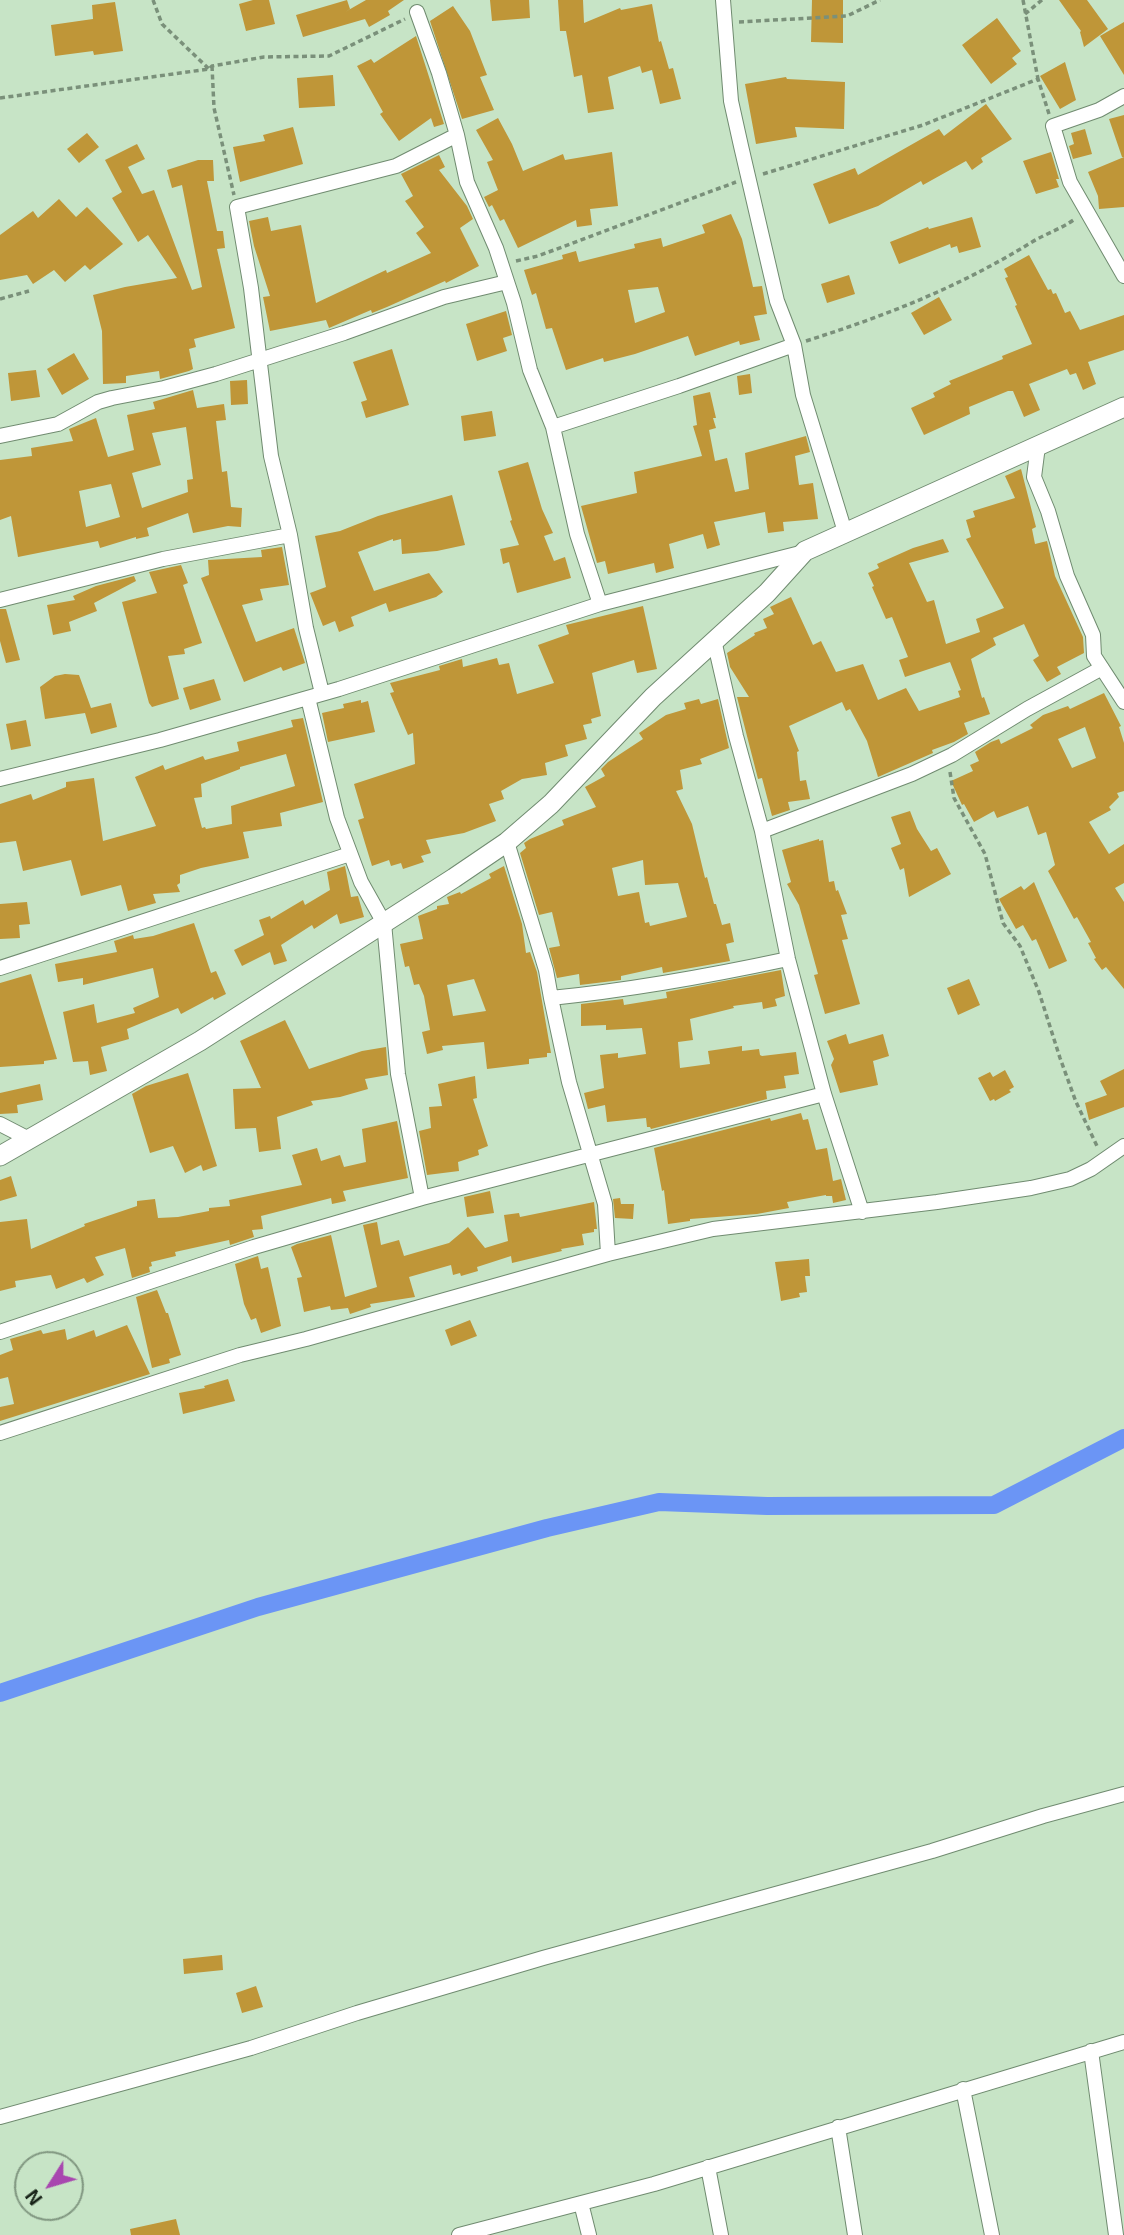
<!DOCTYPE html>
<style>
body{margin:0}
#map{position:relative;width:1124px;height:2235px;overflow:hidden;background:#c7e4c6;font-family:"Exo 2",sans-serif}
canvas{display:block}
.north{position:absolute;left:14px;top:2151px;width:70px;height:70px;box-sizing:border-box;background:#c7e4c6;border:2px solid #819781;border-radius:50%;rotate:233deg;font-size:19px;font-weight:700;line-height:28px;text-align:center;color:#192419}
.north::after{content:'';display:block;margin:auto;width:24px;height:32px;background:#a847af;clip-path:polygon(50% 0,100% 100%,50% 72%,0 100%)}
</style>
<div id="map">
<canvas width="1124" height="2235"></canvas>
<div class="north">N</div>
</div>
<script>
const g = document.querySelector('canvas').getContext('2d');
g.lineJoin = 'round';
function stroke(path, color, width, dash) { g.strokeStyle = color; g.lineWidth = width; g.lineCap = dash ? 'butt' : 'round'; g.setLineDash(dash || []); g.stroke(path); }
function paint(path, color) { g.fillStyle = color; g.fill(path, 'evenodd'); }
const canal = new Path2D(`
 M0,1693L258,1607L547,1528L659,1502L767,1506L994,1505L1124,1438`);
const building = new Path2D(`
 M253,0H269L275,24L246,31L239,4Z
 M347,0L350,9L345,12L366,0H404L388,11L390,15L369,27L365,19L303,37L296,15Z
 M490,0H529L530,18L492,21Z
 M558,0H583L584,23L620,8L621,10L652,4L659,42L661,41L669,69L673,68L681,99L660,104L652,70L642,73L640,66L608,77L614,109L588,113L582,75L574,77L566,31H560Z
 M812,0H843V43L811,42Z
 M1059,0H1087L1108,29L1084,47L1080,32L1081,31Z
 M115,2L123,51L94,55L93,51L55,56L51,25L93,19L92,5Z
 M453,6L470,31L487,75L480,77L494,110L462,119L430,21Z
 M997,18L1021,51L1012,58L1017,64L991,84L962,45Z
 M1124,22V75L1100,36Z
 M416,36L444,124L434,127L431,118L399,141L380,114L383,112L357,66L371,59L374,63Z
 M1065,62L1076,100L1060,109L1040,76Z
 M333,75L335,106L299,108L297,78Z
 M786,77L787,79L845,82L844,129L795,127L797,137L756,144L745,84Z
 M986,104L1012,139L981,158L983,162L972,170L966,161L923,185L921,181L878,206L829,224L813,184L855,168L858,175L939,129L944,136Z
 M1124,115V157H1122L1109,119Z
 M498,118L512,144L523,171L563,154L565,160L612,152L618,206L590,209L592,225L577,227L576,220L518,248L504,219L500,221L492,205L489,207L484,197L498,190L487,162L493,160L476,130Z
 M293,127L303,164L240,182L233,147L265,141L263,135Z
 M1085,129L1092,154L1073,159L1069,146L1074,144L1071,133Z
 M87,133L99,147L79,163L67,149Z
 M137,144L145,159L128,167L142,194L154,190L192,290L202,287L182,185L172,188L167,170L198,160H213L214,181H207L217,231H223L225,248L217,249L235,328L194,339L196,347L189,349L193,369L189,371L160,379L159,371L126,376V383L103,384L102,331L93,295L125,287L177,278L148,235L138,242L112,198L122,192L105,160Z
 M1051,152L1059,179H1056L1059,187L1036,194L1023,161Z
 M439,155L445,167L439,170L467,206L473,219L460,228L479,266L446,283L445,281L387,307L372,313L371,310L329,328L326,320L270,331L263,297L270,296L254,246L249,221L268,217L271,231L301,225L316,303L386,270L387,273L431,253L416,233L424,227L405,201L413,196L401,174Z
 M1124,157V207L1099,209L1098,196L1088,172Z
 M59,199L76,217L87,207L123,244L90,270L85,265L65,282L54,270L33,284L27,275L0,280V235L33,211L38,218Z
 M731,214L742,239L753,287L762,286L767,314L754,316L760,340L740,345L739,341L695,356L688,336L635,354L604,362L603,358L566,370L552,328L546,329L536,293L532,295L524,270L563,259L562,255L576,251L579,262L635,248L634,244L661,238L663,247L705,233L702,225ZM658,287L665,312L635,323L628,290Z
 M972,217L981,247L959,253L957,246L951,248L950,244L899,264L890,242L928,227L929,229Z
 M1029,255L1048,290L1051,289L1053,294L1056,293L1065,313L1070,311L1080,330L1124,315V350L1088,362L1096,384L1083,390L1076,373L1070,375L1067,369L1029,384L1040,410L1024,417L1013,391H1008L969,407L970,414L924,435L911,408L935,397L933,393L951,384L949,381L1003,359L1002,356L1032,344L1015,306L1017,305L1005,278L1008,277L1004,269Z
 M849,275L855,294L827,303L821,284Z
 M939,297L952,320L924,335L911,313Z
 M506,311L512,335L503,338L507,351L477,361L466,324Z
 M392,349L409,405L366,418L361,402L367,400L353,362Z
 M74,353L89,379L62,395L47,369Z
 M36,370L40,397L11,401L8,373Z
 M750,374L752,393L739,395L737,376Z
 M247,380L248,404L231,405L230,381Z
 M193,390L197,408L224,404L226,420L216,421L222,472L227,471L231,507L242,508L241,527L228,526L193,533L188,513L147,528L149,536L136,539V537L100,548L98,541L18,557L11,516L0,520V460L32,456L31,448L73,441L69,429L96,418L108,457L134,450L127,415L155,409L153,402ZM186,427L193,479L187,480L188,492L142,508L132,473L161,465L152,433ZM111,484L120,517L86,527L79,491Z
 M710,392L716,418H713L716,428L709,430L715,461L727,458L735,492L749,489L745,453L806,436L810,452L795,456L799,485L813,483L818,519L783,522L784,531L768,533L765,512L714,522L720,545L707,549L703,534L669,544L674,568L656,573L654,563L608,574L605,561L597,563L581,506L637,493L634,472L702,456L693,426L697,425L693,396Z
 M492,411L496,436L464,441L461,416Z
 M528,462L542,509L553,533L544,536L554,561L565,557L571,578L517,593L509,562L503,564L500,549L519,545L510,521L512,520L498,471Z
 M1021,469L1036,527L1032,529L1035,544L1047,541L1055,576L1083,637L1084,653L1057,667L1061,674L1047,682L1033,660L1039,656L1024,624L993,638L996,645L971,659L982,698L984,697L990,714L964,723L968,734L954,742L932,750L933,753L878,777L867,741L850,709L846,711L842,702L789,726L799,751L797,752L800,781L806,780L810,799L788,802L790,810L772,816L762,778L758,779L737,697H749L730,667L727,653L755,635L754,633L767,628L763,619L774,614L770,607L791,597L813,645L821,641L836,672L863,664L878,700L906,688L919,711L960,697L958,691L961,690L950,662L905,677L899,660L908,657L892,617L886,619L872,587L874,586L868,573L879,568L877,564L913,548L943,539L949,552L909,563L927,602L934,600L946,644L980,632L976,619L1004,608L966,539L971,537L966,520L975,517L973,511L1015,498L1005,476Z
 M452,495L465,545L437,551L402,554L401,539L393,541V539L358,552L374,591L429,573L443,592L436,597L389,612L386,603L351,617L354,626L339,632L335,621L323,626L310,593L326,587L315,536L340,531L378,516Z
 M282,547L289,585L260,589L263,600L242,605L256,642L294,628L305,663L283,671L281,667L244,682L201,578L209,575L208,560L262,557L261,550Z
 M181,565L188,583L183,585L202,643L184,649L185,654L168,656L179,699L152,707L149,703L122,602L157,593L149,572Z
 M134,576L136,581L94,603L97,611L69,622L71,631L53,635L47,605L75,600L73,596L96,586Z
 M643,606L657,669L637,673L634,660L592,673L601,716L591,719L592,723L583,725L587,739L565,745L568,756L545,763L547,775L522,779L501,791L504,799L489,804L496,821L464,833L426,840L431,853L421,856L424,862L403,869L401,863L391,866L389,860L372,866L358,820L364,818L354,784L415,764L413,733L408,735L390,693L394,692L390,683L440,670L439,666L462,659L463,667L497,658L499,665L509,663L517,694L554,683L538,645L569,634L566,625Z
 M0,609H6L20,660L6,663L0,641Z
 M65,674L79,675L91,708L111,703L117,727L91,734L85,713L45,719L40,687L55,676Z
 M214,679L221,700L190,710L183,688Z
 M1104,693L1121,726L1119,727L1124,743V791L1117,793L1119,797L1109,807L1111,810L1089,822L1109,854L1124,844V883L1115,888L1124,902V989L1106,967L1102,970L1094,959L1096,958L1088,943L1091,942L1077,917L1074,919L1048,871L1055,865L1046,832L1038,835L1028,806L997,818L994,811L974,822L964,804L962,805L951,781L973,771L970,765L979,761L975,752L991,742L999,739L1001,744L1033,728L1030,725L1043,715L1068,706L1070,709ZM1085,727L1096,758L1072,768L1058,739Z
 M699,699L701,704L718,699L729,748L700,759L702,764L680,770L683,789L676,791L692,824L705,878L707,877L714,904H716L722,925L730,923L734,942L726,944L730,961L663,973L662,967L621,976V980L580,985L579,974L557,978L549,948L560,946L552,912L539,915L520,853L526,848L524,843L530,839L564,825L562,820L596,807L585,787L605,776L601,769L608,762L643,739L639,733L666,715L686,709L684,703ZM643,860L645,885L678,883L687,917L650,926L649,922L645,923L639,892L618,896L612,868Z
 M361,700V703L368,701L375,732L328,742L322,713L344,708L343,704Z
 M303,718L323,802L280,813L282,826L243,832L249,858L201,868L180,875V883L177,885L180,892L153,894L156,903L128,911L121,885L81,896L71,860L23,871L16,841L0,843V804L31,794L33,800L66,787V782L94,778L103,841L156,826L135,777L163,765L165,770L203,756L205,760L239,751L237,742L293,727L291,720ZM286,754L295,786L231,806L232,824L206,829L205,827L202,828L194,798L202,797L201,784L240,769V767Z
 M26,720L31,746L11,750L6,724Z
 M910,811L917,829L931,851L937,848L951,874L909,897L904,868L900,870L891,848L901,844L891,817Z
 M819,839V841L823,840L829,882L834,881L836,891L838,890L847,914L841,915L848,939L842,940L860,1004L825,1014L814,975L818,974L799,905L787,884L791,882L782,850Z
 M345,866L351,897L358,896L364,917L340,924L337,914L314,929L312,925L281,945L287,961L274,965L270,952L242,966L234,950L264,935L259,920L270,916L271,919L303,900L305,905L330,890L327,872Z
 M504,866L522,924L526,953L530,952L537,972L551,1053H547V1057L529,1059V1064L487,1069L484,1042L442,1046L443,1050L427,1054L422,1032L430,1030L424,996L419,984L414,985L409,966L405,967L400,944L423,939L418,916L437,909V906L449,904L447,897L460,892L461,894L491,878L489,874ZM474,979L486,1011L453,1016L447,985Z
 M1034,882L1067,961L1049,969L1036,939L1032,941L1023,925L1016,929L999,899L1021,886L1024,890Z
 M27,902L30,924L19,925L20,938L0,939V904Z
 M194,923L211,973L216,971L226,994L214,1000L213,997L181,1014L178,1008L127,1029L129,1039L101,1047L107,1071L90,1075L88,1061L73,1062L63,1012L94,1004L97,1023L135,1013L133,1008L159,997L153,968L83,985V978L58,982L55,964L117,952L114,941L133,935L134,939L153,936Z
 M781,970L785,996L775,999L777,1006L763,1009L762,1002L733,1006L734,1008L690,1019L693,1040L678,1042L680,1068L710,1064L708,1051L742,1046V1051L759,1049L760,1055L762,1056L796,1052L799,1074L784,1076L786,1088L766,1091L767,1099L651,1129L650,1127H647L646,1118L607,1122L605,1105L588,1109L584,1093L604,1088L600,1055L618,1053V1058L646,1054L642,1028L606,1030V1025L581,1026V1004L623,999L624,1005L667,998L666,992Z
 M31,974L57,1059L44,1061V1064L0,1067V983Z
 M969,979L980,1005L958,1015L947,988Z
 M285,1020L309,1069L362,1051L386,1047L388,1075L365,1079L368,1089L340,1097L311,1101L313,1105L277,1117L281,1149L259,1152L256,1128L235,1129L233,1089L261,1088L240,1041Z
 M846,1034L849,1044L883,1034L889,1056L873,1061L878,1085L840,1093L831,1065L834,1059L827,1041Z
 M1124,1069V1107L1089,1120L1085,1103L1107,1095L1100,1081Z
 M1005,1070L1014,1087L1009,1090L1011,1092L995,1101L994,1099L990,1101L978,1078L990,1072L993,1077Z
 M188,1073L217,1166L203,1171L201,1165L185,1173L173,1146L150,1153L132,1094L146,1086Z
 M475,1076L477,1098L473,1099L488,1146L478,1150L479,1155L458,1162L459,1171L427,1175L419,1131L431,1128L429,1107L442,1106L438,1084Z
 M40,1084L43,1100L17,1105L18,1113L0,1114V1093Z
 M801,1113L803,1120L808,1119L816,1150L827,1148L833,1181L841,1179L846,1200L833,1203L832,1196H826V1195L787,1202L789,1208L757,1214L690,1219V1221L668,1224L664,1190L662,1191L654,1148L770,1118L771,1121Z
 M397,1121L408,1178L343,1191L346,1201L332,1204L331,1198L261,1216L263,1229L252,1230L254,1237L230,1245L229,1240L175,1252L176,1256L151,1262L152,1266L149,1267L150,1272L132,1278L125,1248L95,1257L104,1275L87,1283L84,1278L56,1289L51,1275L15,1281L16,1287L0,1291V1222L27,1219L31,1249L85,1226L84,1224L137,1206V1201L155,1199L158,1218L178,1217L209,1211V1208L230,1206L229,1200L302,1185L292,1155L317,1148L321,1161L340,1155L344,1167L366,1162L362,1129Z
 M11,1176L17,1196L0,1201V1180Z
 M490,1191L494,1213L467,1217L464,1197Z
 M620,1198L621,1204H634L633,1219L615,1218L613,1199Z
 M594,1202L597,1229H594V1232L582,1234L584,1245L561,1249L562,1251L512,1263L511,1256L477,1267L478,1271L461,1276L460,1273L453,1275L451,1265L409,1277L415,1297L370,1304L371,1307L350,1314L348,1308L331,1310L330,1306L304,1312L297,1278L302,1277L291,1247L297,1244L331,1235L345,1297L377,1287L363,1225L377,1222L381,1245L399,1240L404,1256L449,1243L468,1227L485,1248L508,1241L504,1215L519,1213L520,1217Z
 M258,1256L261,1269L268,1267L281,1326L261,1333L256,1318L251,1320L244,1304L235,1264Z
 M809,1259L810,1276H805L807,1292L799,1293L800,1297L781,1301L775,1262Z
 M157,1290L166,1313H168L181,1355L169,1359L170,1363L152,1368L136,1297Z
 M470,1320L477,1336L451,1346L445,1330Z
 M127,1325L150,1374L0,1421V1407L14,1404L8,1377L0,1379V1355L13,1350L10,1339L41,1330L43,1334L65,1329L67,1340L94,1330L96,1337Z
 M228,1379L235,1401L183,1414L179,1393L205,1388L204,1386Z
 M222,1955L223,1970L184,1974L183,1959Z
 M256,1986L263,2007L242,2013L236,1993Z
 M176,2219L180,2235H131L130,2229Z`);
const path = new Path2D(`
 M153,0L162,24L209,69
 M1023,0L1038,79
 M1025,14L1042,0
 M739,22L847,16L880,0
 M212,66L214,108L234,195
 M0,98L209,69L212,66L264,57L329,56L405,19
 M763,174L923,125L1038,79L1049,114
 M516,261L538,256L736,182
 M0,299L29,291
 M806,341C888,315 959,287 1032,242C1047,233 1061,229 1075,219
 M950,772L954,798L985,854L1003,923L1020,946L1039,992L1060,1058L1076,1102L1097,1146`);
const street = new Path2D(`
 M723,0L731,101L741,146L777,301L794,345L803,395L845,532
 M417,12L439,73L457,135L467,182L496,248L514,303L530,370L553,427L577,534L600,604
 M1124,96L1099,110L1053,126L1070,182L1124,276
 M553,427L679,386L794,345
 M0,436L58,424L98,402L112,398L164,388L216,374L344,333L444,297L507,282
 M1038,446L1034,477L1048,511L1067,576L1093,635L1094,656L1124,702
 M0,600L163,559L290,535
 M714,640L736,736L762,831L788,959L824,1094L862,1212
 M322,693L306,628L290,535L271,456L251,288L237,207L396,166L457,135
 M308,698L337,818L361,882L384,923L398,1074L422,1198
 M0,779L160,740L339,689L600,604L804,552
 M762,831L912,774L952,755L1027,709L1102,668
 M507,842L546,970L551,998C631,990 709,976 788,959
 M0,968L350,854
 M551,998L569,1082L605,1204L608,1254
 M0,1124L29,1139
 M0,1332L254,1247L422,1198L824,1094
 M0,1433L240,1355L306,1339L608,1254L713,1229L937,1202L1031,1188L1070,1179L1091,1169L1124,1146
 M1091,2051L1116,2235
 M963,2089L992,2235
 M0,2117L251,2048L357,2013L543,1958L932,1851L1043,1816L1124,1794
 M838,2127L855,2235
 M708,2167L721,2235
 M581,2203L589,2235
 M459,2235L654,2184L1124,2042`);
const secondary = new Path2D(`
 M0,1156L200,1041L454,878L507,842L551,804L653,697L767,593L805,551L1124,407`);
stroke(canal, '#6b95f5', 18);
paint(building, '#bf9638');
stroke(street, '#708b70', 16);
stroke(secondary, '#708b70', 21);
stroke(path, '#7a907a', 3.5, [5, 3.5]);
stroke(street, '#fff', 14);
stroke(secondary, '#fff', 19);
</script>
